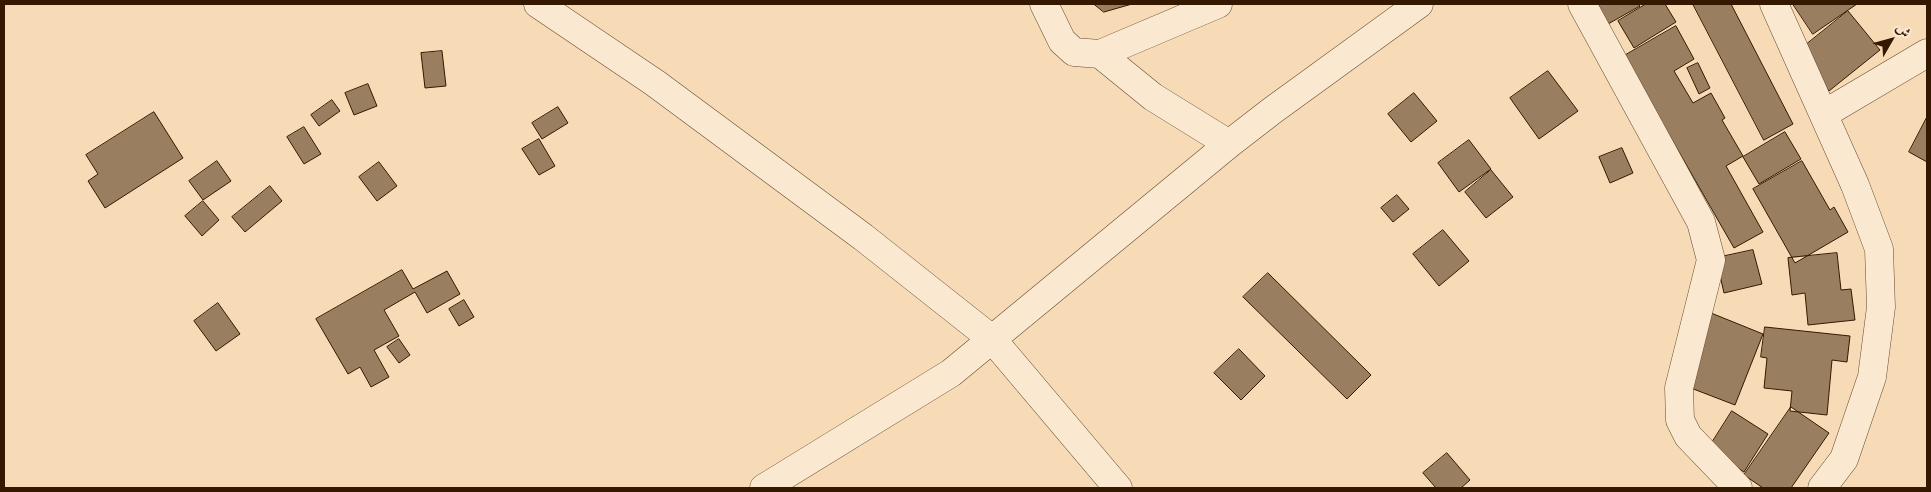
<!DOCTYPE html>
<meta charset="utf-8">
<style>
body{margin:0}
#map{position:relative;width:1931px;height:492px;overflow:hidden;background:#f7dbb7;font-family:"Old Standard TT",Amiri,serif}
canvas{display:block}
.frame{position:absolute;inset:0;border:5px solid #341900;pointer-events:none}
.north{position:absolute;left:1866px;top:15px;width:50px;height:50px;-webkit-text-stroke:4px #fae8d0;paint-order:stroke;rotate:52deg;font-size:14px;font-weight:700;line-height:20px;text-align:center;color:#341900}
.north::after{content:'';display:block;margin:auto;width:18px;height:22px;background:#341900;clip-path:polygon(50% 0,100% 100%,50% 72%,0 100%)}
</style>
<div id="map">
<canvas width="1931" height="492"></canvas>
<div class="frame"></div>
<div class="north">ش</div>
</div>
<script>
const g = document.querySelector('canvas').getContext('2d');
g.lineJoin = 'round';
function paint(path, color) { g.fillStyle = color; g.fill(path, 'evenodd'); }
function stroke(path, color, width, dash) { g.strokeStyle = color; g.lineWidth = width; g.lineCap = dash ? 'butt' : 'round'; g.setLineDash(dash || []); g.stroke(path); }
const building = new Path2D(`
 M1094,4H1132L1104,12Z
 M1597,4H1638L1640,6L1608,24Z
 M1646,4H1665L1676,22L1634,48L1618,21Z
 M1693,4H1731L1793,124L1764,140Z
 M1793,4H1857L1813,34Z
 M1848,11L1880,50L1829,91L1797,52Z
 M1676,26L1694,59L1674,71L1693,103L1711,93L1725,118L1722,120L1743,156L1726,166L1763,232L1734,248L1624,56Z
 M442,51L446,86L425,88L421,53Z
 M1698,63L1710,88L1699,94L1687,68Z
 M1548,71L1578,111L1539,139L1510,98Z
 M368,84L377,106L354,115L345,93Z
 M1414,93L1437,121L1411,142L1388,114Z
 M332,100L340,111L319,126L311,115Z
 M558,107L568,123L542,139L532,123Z
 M154,112L183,158L105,208L88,181L98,174L86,155Z
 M1927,117V162L1909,152Z
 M304,127L321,154L304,164L287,137Z
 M1785,132L1801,159L1759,184L1743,157Z
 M539,139L555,166L539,175L522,149Z
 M1469,140L1491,169L1459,192L1438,163Z
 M1622,148L1633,173L1610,183L1599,157Z
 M217,161L231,181L203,200L189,181Z
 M1802,161L1830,210L1834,207L1848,232L1795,263L1753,189Z
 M379,162L397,186L377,201L359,177Z
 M1491,170L1513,197L1486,218L1465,192Z
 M270,186L282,201L245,232L232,217Z
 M1397,195L1409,209L1393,222L1381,208Z
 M203,201L219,220L202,236L185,216Z
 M1443,230L1469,261L1439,286L1413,254Z
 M1753,250L1762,284L1724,293L1716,258Z
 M1837,253L1841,290L1851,289L1855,320L1808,325L1805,293L1792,295L1788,258Z
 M402,270L413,289L447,271L460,294L427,313L415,292L384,310L399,336L374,350L389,377L371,387L360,367L348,374L316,319Z
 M1268,273L1371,375L1347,399L1243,297Z
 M464,300L474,317L459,326L449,309Z
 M218,303L240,334L216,351L194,321Z
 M1711,313L1763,334L1735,405L1683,385Z
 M1765,327L1850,336L1847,362L1832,360L1827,415L1790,411L1792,391L1764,388L1767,358L1761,357Z
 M399,339L410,355L399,363L387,347Z
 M1239,349L1265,376L1241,400L1214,373Z
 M1791,407L1829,433L1791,488H1763L1744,475Z
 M1732,411L1768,434L1744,472L1708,449Z
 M1447,453L1470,480L1461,488H1436L1423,473Z`);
const street = new Path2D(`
 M538,4L655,83L863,237L992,339L1118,488
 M1044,4L1062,41L1074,52L1100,54L1218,4
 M1582,4L1701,222L1711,260L1679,388L1680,420L1688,436L1738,488
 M1774,4L1855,185L1879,249L1881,307L1872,377L1844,459L1822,488
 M1100,54L1153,97L1229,144
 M1824,114L1927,53
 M764,488L951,373L1229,144L1273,110L1419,4`);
paint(building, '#997e5f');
stroke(building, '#341900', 1);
stroke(street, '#654a2e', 29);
stroke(street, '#fae8d0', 28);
</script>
